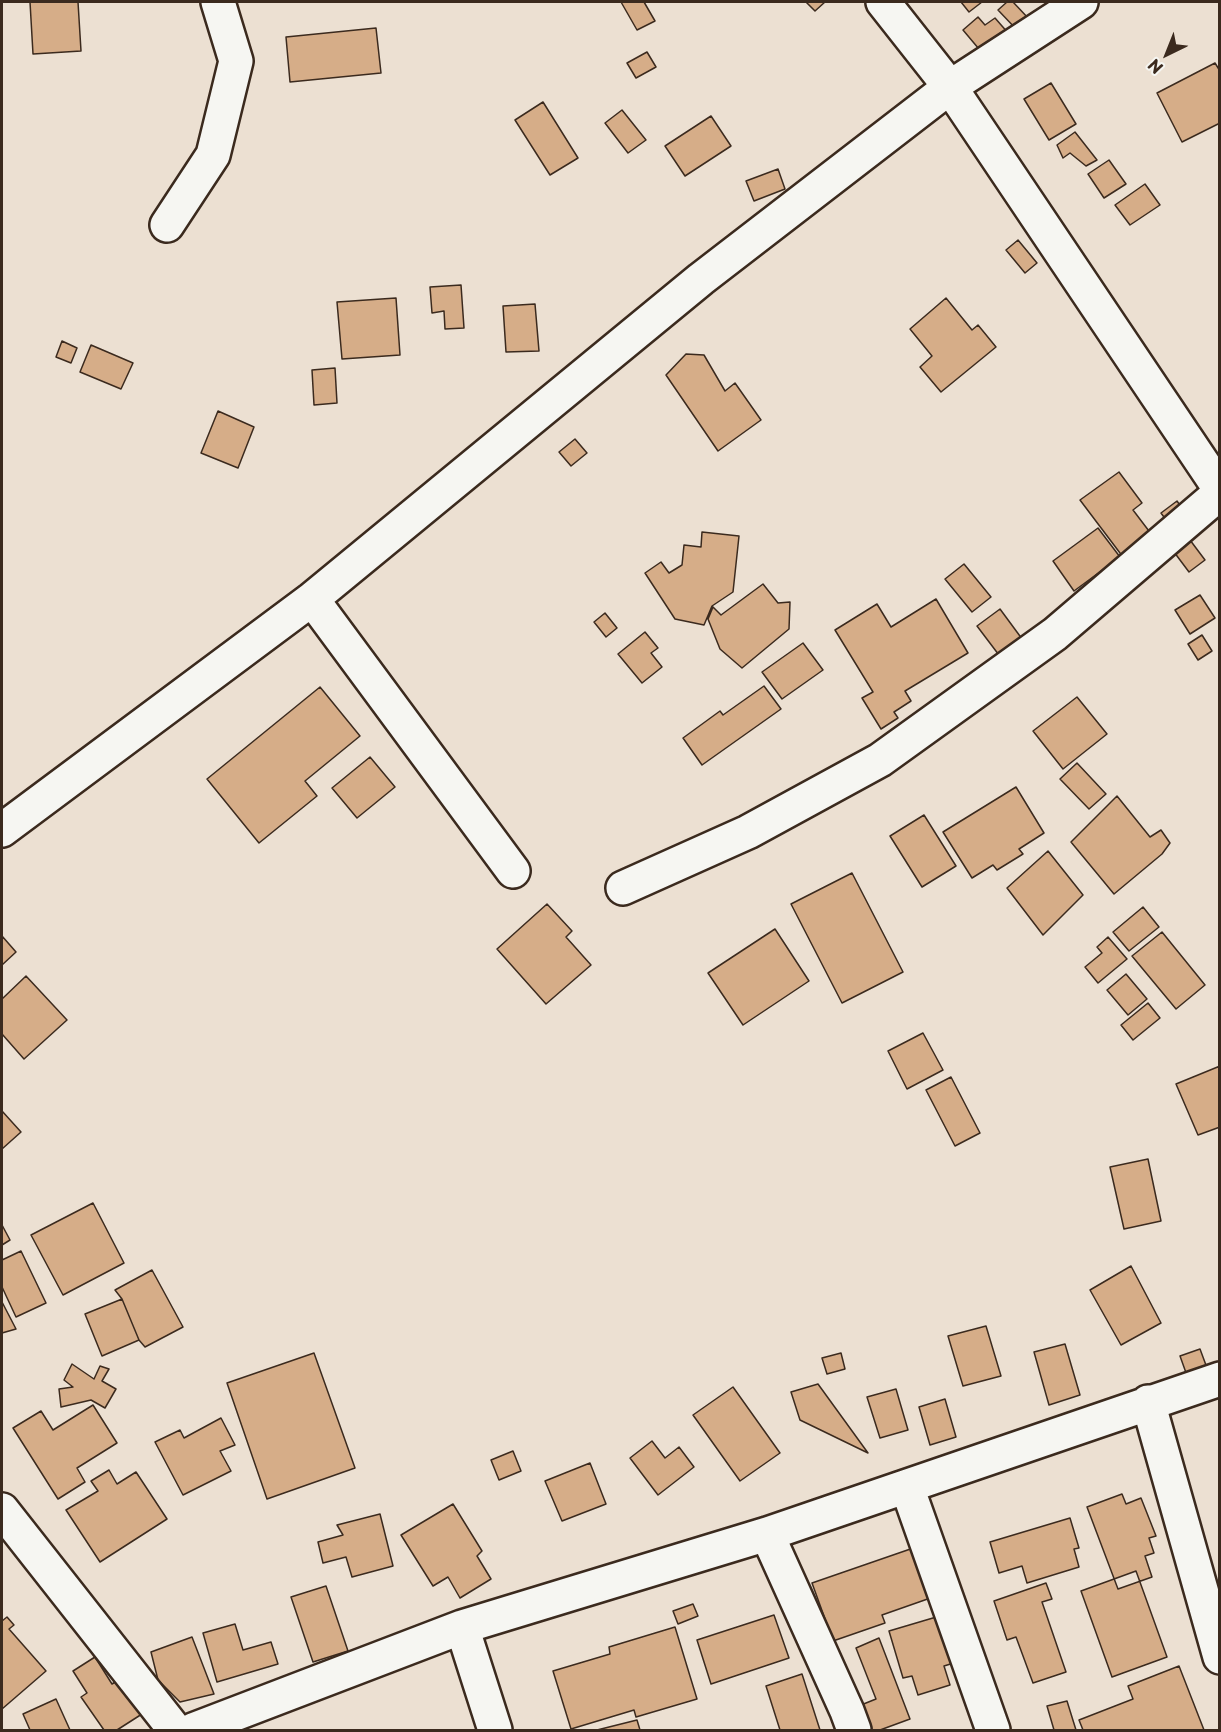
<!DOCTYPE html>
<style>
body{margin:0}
#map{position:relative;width:1221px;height:1732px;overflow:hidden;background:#ece0d2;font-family:"Playpen Sans",sans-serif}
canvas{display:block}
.frame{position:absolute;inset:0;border:3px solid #3b2a1e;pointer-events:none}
.north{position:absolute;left:1137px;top:24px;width:60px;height:60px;-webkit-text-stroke:4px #f6f6f2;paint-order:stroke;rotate:223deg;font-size:16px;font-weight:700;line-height:24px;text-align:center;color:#3b2a1e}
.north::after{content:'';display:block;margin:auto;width:21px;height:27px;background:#3b2a1e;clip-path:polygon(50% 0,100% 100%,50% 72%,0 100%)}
</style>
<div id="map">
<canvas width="1221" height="1732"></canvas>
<div class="frame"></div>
<div class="north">N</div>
</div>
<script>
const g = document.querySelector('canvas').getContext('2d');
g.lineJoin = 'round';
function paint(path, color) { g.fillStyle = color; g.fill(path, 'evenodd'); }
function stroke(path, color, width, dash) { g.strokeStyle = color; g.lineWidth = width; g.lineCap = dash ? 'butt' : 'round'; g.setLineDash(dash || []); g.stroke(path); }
const building = new Path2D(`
 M30,2H78L81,51L33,54Z
 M621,2H644L655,21L637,30Z
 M806,2H825L815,11Z
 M961,2H982L969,12Z
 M1007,2H1013L1029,19L1017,30L998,10Z
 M978,17L985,25L995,18L1009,34L984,55L963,30Z
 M376,28L381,73L290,82L286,37Z
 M647,52L656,67L636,78L627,63Z
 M1215,63L1220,71V123L1182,142L1157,93Z
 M1051,83L1076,124L1049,140L1024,99Z
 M543,102L578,158L550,175L515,120Z
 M622,110L646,140L628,153L605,123Z
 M711,116L731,146L685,176L665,146Z
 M1075,132L1097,160L1086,166L1070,153L1063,158L1057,145Z
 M1109,160L1126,184L1104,198L1088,174Z
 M778,169L785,189L754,201L746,181Z
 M1145,184L1160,205L1130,225L1115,205Z
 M1018,240L1037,263L1025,273L1006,250Z
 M461,285L464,328L445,329L444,311L432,313L430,287Z
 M396,298L400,355L342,359L337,302Z
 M946,298L972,330L978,325L996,347L941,392L920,367L932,356L910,329Z
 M535,304L539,351L506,352L503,306Z
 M62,341L77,348L71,363L56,357Z
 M91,345L133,363L121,389L80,372Z
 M686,354L704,355L725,391L735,383L761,420L718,451L666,375Z
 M335,368L337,403L314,405L312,370Z
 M218,411L254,427L238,468L201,453Z
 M575,439L587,453L571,466L559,452Z
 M1119,472L1142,503L1133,510L1152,535L1123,557L1080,500Z
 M1177,501L1188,517L1172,528L1161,513Z
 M1098,528L1120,557L1074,591L1053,561Z
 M702,532L739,536L733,592L712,606L704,625L675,619L645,573L661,562L669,573L682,565L684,545L701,547Z
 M1190,540L1205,560L1189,572L1174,552Z
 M964,564L991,597L972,612L945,579Z
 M763,584L778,603L790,602L789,629L742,668L720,649L708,619L713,607L721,615Z
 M1200,595L1215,618L1190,634L1175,610Z
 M936,599L968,653L905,691L911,701L894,712L898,718L881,729L862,698L873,692L835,630L877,604L891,627Z
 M1000,609L1028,647L1005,663L977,626Z
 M605,613L617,628L606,637L594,622Z
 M645,632L658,648L651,653L662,667L642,683L618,654Z
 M1202,635L1212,651L1198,660L1188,644Z
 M803,643L823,670L782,699L762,672Z
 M764,686L781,709L702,765L683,738L720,711L723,715Z
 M320,687L360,736L305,781L317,796L259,843L207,779Z
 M1077,697L1107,734L1063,769L1033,731Z
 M370,757L395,787L357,818L332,788Z
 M1077,763L1106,794L1089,809L1060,779Z
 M1016,787L1044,833L1019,849L1023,854L997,870L993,865L972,878L943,832Z
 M1117,796L1150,837L1161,830L1170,843L1162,854L1114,894L1071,842Z
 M924,815L956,866L922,887L890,836Z
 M1048,851L1083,895L1043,935L1007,888Z
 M852,873L903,972L842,1003L791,904Z
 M547,904L572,931L566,937L591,965L546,1004L497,949Z
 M1143,907L1159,927L1129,951L1113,932Z
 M775,929L809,981L743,1025L708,973Z
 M1162,932L1205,985L1176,1009L1132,956Z
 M2,936L16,952L2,965Z
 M1108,937L1127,959L1098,983L1085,967L1102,953L1097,947Z
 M1126,974L1147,999L1128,1015L1107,990Z
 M26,976L67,1020L24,1059L2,1034V999Z
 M1148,1003L1160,1018L1133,1040L1121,1025Z
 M923,1033L943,1070L907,1089L888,1051Z
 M1220,1066V1127L1198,1135L1176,1084Z
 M951,1077L980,1133L955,1146L926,1090Z
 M2,1111L21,1132L2,1149Z
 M1148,1159L1161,1221L1124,1229L1110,1167Z
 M93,1203L124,1263L63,1295L31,1235Z
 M2,1225L10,1240L2,1245Z
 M21,1251L46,1303L16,1317L2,1287V1260Z
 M1131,1266L1161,1323L1121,1345L1090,1290Z
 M152,1270L183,1327L145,1347L139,1340L122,1299L115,1290Z
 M122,1299L139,1340L102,1356L85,1314Z
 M2,1302L16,1329L2,1333Z
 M986,1326L1001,1376L963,1386L948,1336Z
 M1065,1344L1080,1395L1049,1405L1034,1352Z
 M1200,1349L1210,1376L1190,1384L1180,1356Z
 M314,1353L355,1468L267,1499L227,1383Z
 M841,1353L845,1369L827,1374L822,1358Z
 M72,1364L94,1379L100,1366L109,1369L102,1381L116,1389L105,1408L91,1400L61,1407L59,1389L73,1387L64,1380Z
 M818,1384L868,1453L800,1420L791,1392Z
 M733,1387L780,1453L740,1481L693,1415Z
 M896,1389L908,1430L880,1438L867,1397Z
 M945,1399L956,1437L930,1445L919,1407Z
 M93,1405L117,1443L77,1468L85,1482L58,1499L13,1428L41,1411L53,1430Z
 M221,1418L235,1445L220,1451L231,1471L183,1495L155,1442L180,1430L184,1438Z
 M652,1441L665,1458L679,1447L694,1467L658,1495L630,1458Z
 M513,1451L521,1471L499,1480L491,1460Z
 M590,1463L606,1504L562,1521L545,1481Z
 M109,1470L117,1484L136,1472L167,1519L100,1562L66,1510L98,1491L91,1481Z
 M1122,1494L1126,1504L1141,1498L1156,1536L1149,1538L1154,1553L1145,1556L1152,1577L1118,1589L1087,1507Z
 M453,1504L482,1551L477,1556L491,1579L460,1598L448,1577L433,1586L401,1535Z
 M380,1514L393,1566L352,1577L346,1557L323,1563L318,1542L343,1535L337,1525Z
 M1070,1518L1079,1548L1074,1549L1079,1567L1027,1583L1022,1566L999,1573L990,1542Z
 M922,1545L939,1595L882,1615L885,1623L833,1641L812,1583Z
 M1136,1571L1167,1657L1112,1677L1081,1591Z
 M1046,1583L1052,1599L1042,1602L1066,1672L1033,1683L1016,1637L1007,1640L994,1601Z
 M326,1586L348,1651L313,1662L291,1597Z
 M693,1604L698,1616L678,1624L673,1611Z
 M774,1615L789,1658L711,1684L697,1640Z
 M943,1615L957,1662L944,1666L950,1685L918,1695L912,1676L903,1678L889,1631Z
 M7,1617L14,1625L9,1629L46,1671L2,1709V1621Z
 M235,1624L243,1650L271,1642L278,1664L217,1682L203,1633Z
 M675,1627L697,1699L636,1717L634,1710L571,1729L553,1671L610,1654L609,1647Z
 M192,1637L214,1694L180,1702L158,1680L151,1652Z
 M879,1638L910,1719L880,1730H871L861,1705L876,1699L856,1648Z
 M95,1657L112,1684L120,1679L142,1714L117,1730H104L81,1697L87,1693L73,1671Z
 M1179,1666L1204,1730H1083L1079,1720L1133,1699L1128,1686Z
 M802,1674L820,1730H780L766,1686Z
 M56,1699L70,1730H30L23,1714Z
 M1067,1701L1076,1730H1054L1047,1706Z
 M637,1720L640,1730H597Z`);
const street = new Path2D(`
 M167,225L213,155L236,61L218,2
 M312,599L513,871
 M2,830L312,599L701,279L950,87L1081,2
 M623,888L748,832L880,760L1055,634L1220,493
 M1148,1402L1220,1657
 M907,1487L993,1730
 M2,1510L175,1730
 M767,1534L847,1711L854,1730
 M462,1627L495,1730
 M193,1730L462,1627L767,1534L1220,1379`);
const secondary = new Path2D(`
 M883,2L950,87L1220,489`);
paint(building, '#d6ad88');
stroke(building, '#3b2a1e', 1.5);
stroke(street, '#3b2a1e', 38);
stroke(secondary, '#3b2a1e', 38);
stroke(street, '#f6f6f2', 33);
stroke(secondary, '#f6f6f2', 33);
</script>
